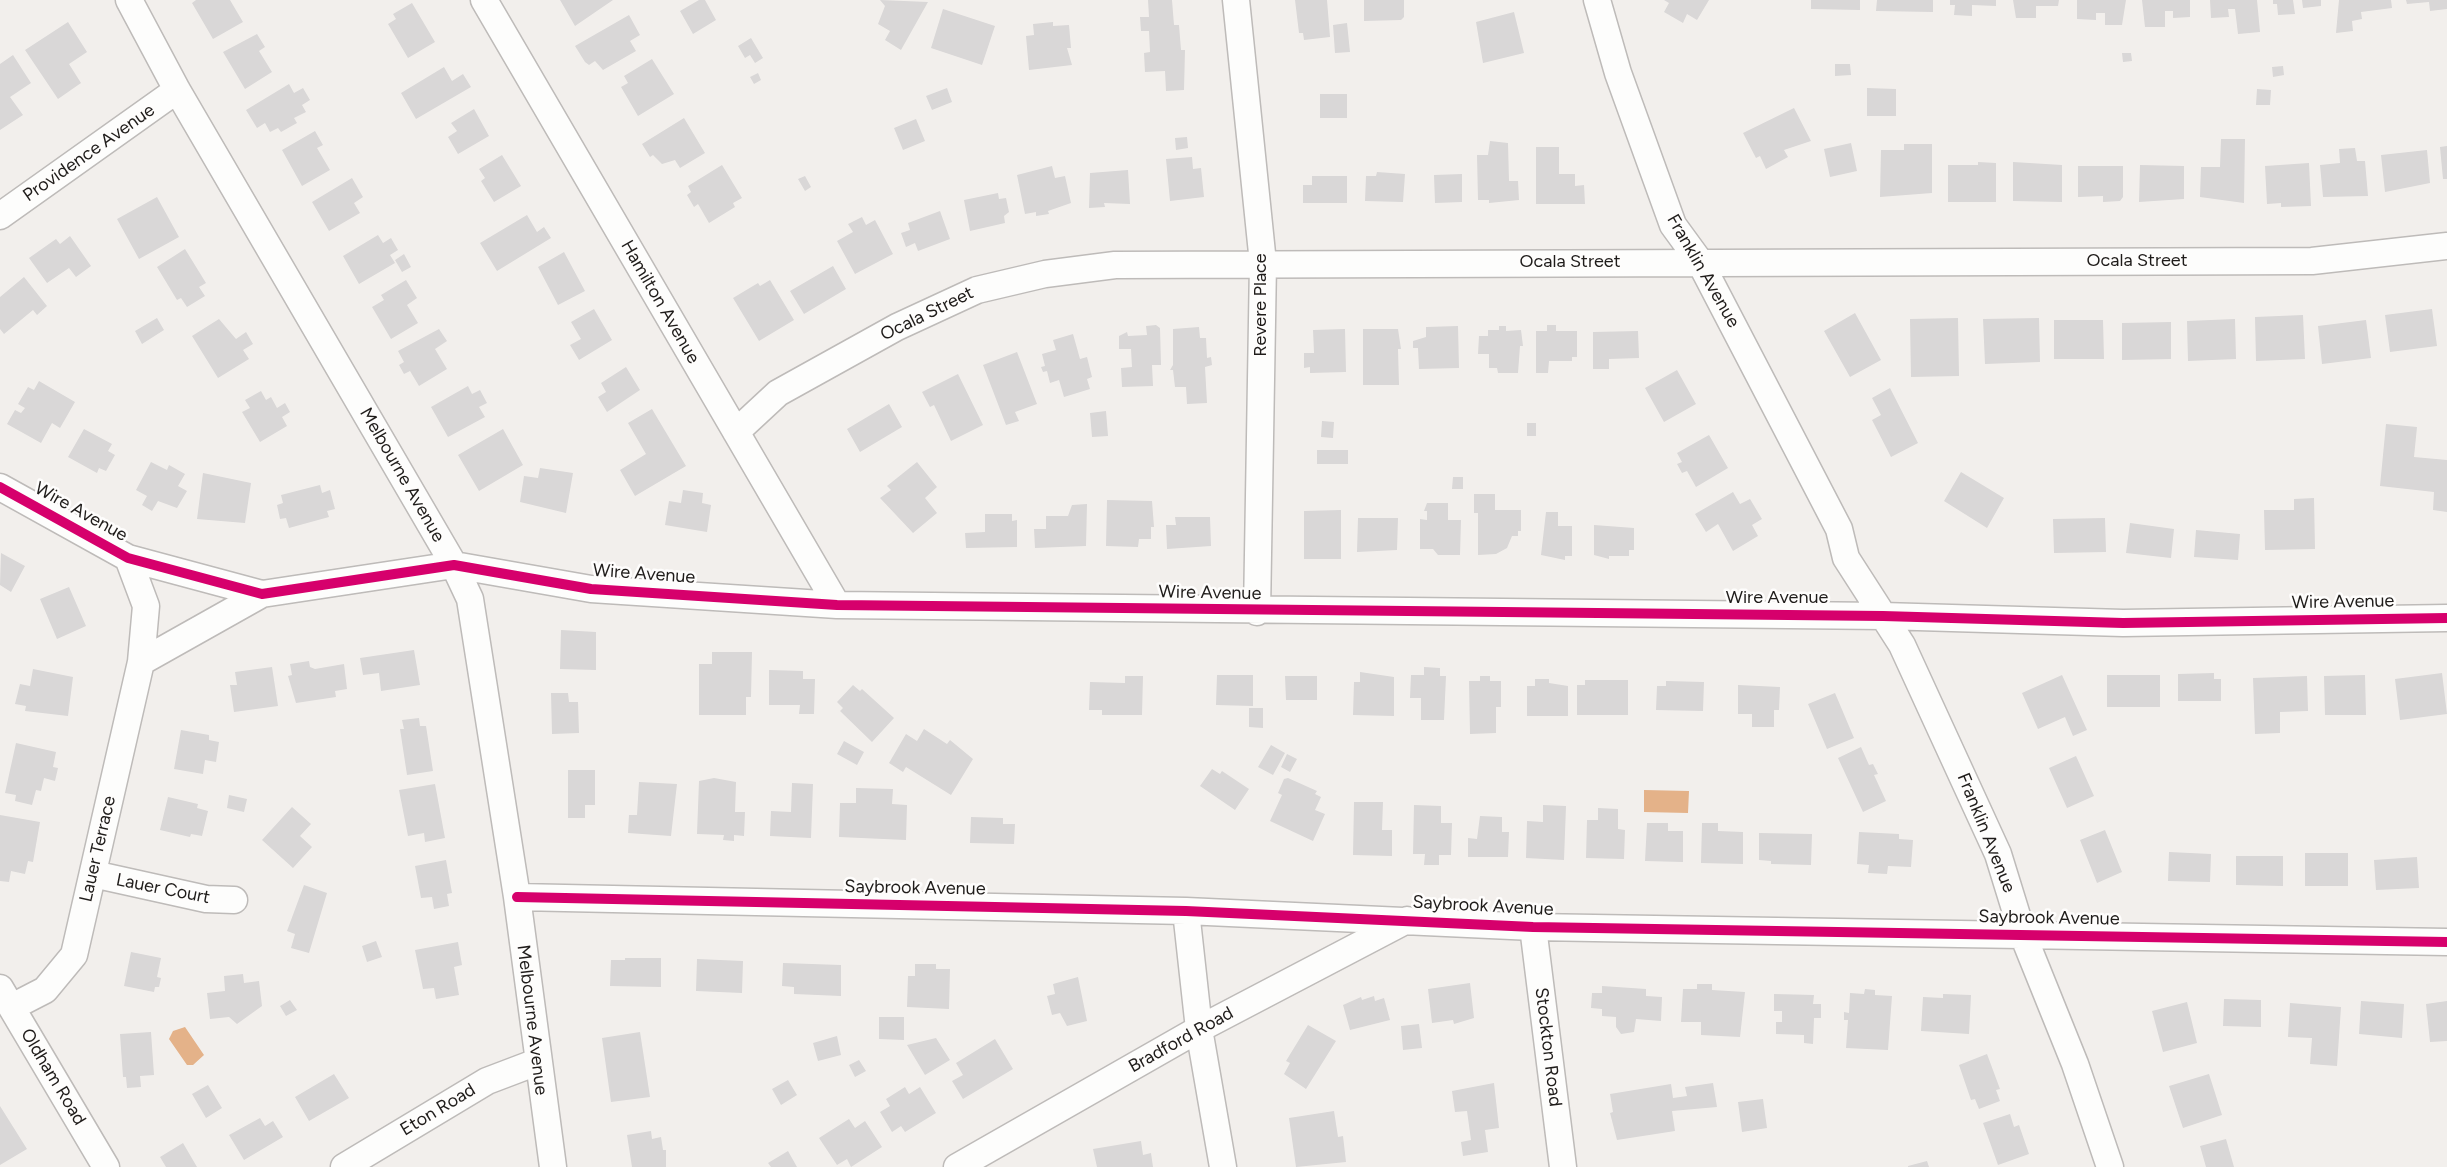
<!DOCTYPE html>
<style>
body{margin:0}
canvas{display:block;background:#f2efec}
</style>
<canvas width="2447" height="1167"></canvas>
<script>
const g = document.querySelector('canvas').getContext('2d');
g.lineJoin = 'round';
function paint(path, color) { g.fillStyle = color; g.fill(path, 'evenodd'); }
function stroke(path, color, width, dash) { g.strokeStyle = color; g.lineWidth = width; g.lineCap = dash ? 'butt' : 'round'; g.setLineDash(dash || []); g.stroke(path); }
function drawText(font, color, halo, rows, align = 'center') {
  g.font = font + ' Figtree,sans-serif'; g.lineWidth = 5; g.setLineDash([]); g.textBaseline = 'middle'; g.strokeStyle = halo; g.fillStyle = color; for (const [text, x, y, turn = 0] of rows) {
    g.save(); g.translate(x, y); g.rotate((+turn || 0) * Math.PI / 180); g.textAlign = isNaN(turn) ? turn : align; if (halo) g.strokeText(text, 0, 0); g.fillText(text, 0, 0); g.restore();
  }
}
const water = new Path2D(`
 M1644,790L1689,791L1688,813L1644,812Z
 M185,1027L204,1055L193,1065H187L169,1039L173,1031Z`);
const building = new Path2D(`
 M196,0H230L243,22L213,39L192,3Z
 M560,0H613L575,26Z
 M699,0H705L716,20L693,34L680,11Z
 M880,0L928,2L901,50L885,40L890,31L878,24L885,6Z
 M1148,0H1172L1174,25H1179L1181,50H1185L1184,90L1166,91L1165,71L1145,72L1144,53L1150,52L1149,31H1141L1140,17H1149Z
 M1295,0H1327L1330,37L1304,40L1303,33H1299Z
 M1364,0H1404V17L1401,20L1364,21Z
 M1664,0H1709L1697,20L1687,14L1683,23L1664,12L1669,3Z
 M1811,0H1860V10L1811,9Z
 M1877,0H1933V12L1876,11Z
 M1950,0H1996V6L1972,5V16L1954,15L1955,5H1950Z
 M2013,0H2059L2058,6H2036V18H2016Z
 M2077,0H2126L2122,25H2105V13H2096V20L2077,19Z
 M2142,0H2190V17L2173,18V11H2165V27H2145Z
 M2210,0H2257L2260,32L2238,34L2235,9H2228L2229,17L2211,18Z
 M2273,0H2293L2295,14L2278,15L2277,4H2273Z
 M2302,0H2321V6L2303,8Z
 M2339,0H2391L2392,8L2361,12L2362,19L2352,21L2353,31L2336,33Z
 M2406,0H2447V9L2430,11L2429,2L2407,4Z
 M412,3L435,42L408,58L388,24L396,19L393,14Z
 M943,9L995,26L982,65L931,48Z
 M1514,12L1524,53L1483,63L1476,22Z
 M629,15L640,35L630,41L636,51L603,70L595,61L589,65L585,62L575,46Z
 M68,22L87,52L69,64L81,83L58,99L25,50Z
 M1053,22V26L1069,25L1071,48H1067L1072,65L1029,70L1026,36L1034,35L1033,24Z
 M1347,23L1350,52L1335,53L1333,25Z
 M257,34L265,47L259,51L272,72L245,89L223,52Z
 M751,38L763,58L755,63L750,55L745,58L738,46Z
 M2122,53H2131L2132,61L2123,62Z
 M13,55L31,83L10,97L23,115L0,130V64Z
 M652,59L674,94L638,116L621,87L628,83L624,76Z
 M1835,64H1850L1851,75L1835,76Z
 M2283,66L2284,75L2273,77L2272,67Z
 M444,67L452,81L463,74L471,87L416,119L401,93Z
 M758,73L761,80L754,84L750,77Z
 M289,84L294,93L303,88L310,100L302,105L306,112L294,118L297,123L281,132L278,128L270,132L265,123L257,128L246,110Z
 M947,88L952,102L932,110L926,96Z
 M1867,88L1896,89V116H1867Z
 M2257,89L2271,90L2270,105H2256Z
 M1320,94H1347V118H1320Z
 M1794,108L1811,141L1784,150L1788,157L1766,169L1760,156L1756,158L1743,133Z
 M474,109L489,136L458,154L448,137L457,131L451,123Z
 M684,118L705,153L680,168L675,160L662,164L653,155L650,157L642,144Z
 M916,119L925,141L903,150L894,128Z
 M315,131L323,145L317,148L330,170L302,186L282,150Z
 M1187,137L1188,148L1176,150L1175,138Z
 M2221,139H2245L2244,203L2200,197L2201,167H2220Z
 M1490,141L1508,143L1509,181H1518L1519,200L1489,203V200H1478L1477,155H1488Z
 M1851,143L1857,171L1830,177L1824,149Z
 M1904,144H1932V193L1880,197L1881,150H1904Z
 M2447,146V179H2443L2440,147Z
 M1536,147H1559V174H1575V186L1584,185L1585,204H1536Z
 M2355,148L2357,161H2365L2368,196L2323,197L2320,165L2340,163L2339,149Z
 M2427,150L2430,183L2385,192L2381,155Z
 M502,155L521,186L494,202L481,181L485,178L479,169Z
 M1192,157L1193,169L1201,168L1204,197L1170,201L1166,159Z
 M1978,162L1996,163V202H1948V165H1978Z
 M2013,162L2062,165V202L2013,201Z
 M2309,163L2311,206L2281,207V203L2267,204L2265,166Z
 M722,165L742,198L733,203L735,207L709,223L698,204L694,207L687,195L691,192L688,186Z
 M2140,165L2184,166V199L2139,202Z
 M1052,166L1055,178L1065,176L1071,203L1048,211L1049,214L1036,216V212L1025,214L1017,175Z
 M2078,166H2123V197L2120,201L2103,202V196L2078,197Z
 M1128,170L1130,204L1104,203L1105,207L1089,208L1090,173Z
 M1377,172L1405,174L1403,202L1365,201L1366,176H1376Z
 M1462,174V202L1435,203L1434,175Z
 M805,176L811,187L805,191L798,179Z
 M1312,176H1347V203H1303V185H1312Z
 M352,178L363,197L354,203L360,213L329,231L312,202Z
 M998,193L999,199L1006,198L1009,212L1004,216L1005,223L970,231L964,200Z
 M157,197L179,237L139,259L117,219Z
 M940,211L950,239L918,251L915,243L906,247L901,233L910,230L908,223Z
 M527,215L537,232L544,227L551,238L497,271L480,243Z
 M862,217L866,225L875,220L893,254L855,274L837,241L853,232L848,224Z
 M378,235L383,243L391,238L398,250L390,255L395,263L359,284L343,256Z
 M70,236L91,266L76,277L69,268L47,283L29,258L56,239L60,244Z
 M185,249L206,283L199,287L205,296L187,307L181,298L177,300L157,267Z
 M564,252L585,291L558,305L538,267Z
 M404,254L411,267L402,272L395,260Z
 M833,266L846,289L804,314L790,291Z
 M24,277L47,306L37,315L33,310L4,334L0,329V297Z
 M406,280L417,298L407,305L418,323L391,339L372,307L384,300L381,295Z
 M770,280L794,320L759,341L733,298L758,283L760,286Z
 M594,309L612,340L579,360L570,345L581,339L571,322Z
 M2432,309L2437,346L2390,352L2385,315Z
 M1855,313L1881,360L1850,377L1824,331Z
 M2303,315L2305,359L2256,361L2255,317Z
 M157,318L164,330L142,344L135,331Z
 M1958,318L1959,376L1911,377L1910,319Z
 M2039,318L2040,362L1985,364L1983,319Z
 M219,319L236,339L246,332L253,344L243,350L249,359L218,378L192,336Z
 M2235,319L2236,359L2188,361L2187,321Z
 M2054,320H2103L2104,359H2054Z
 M2366,320L2371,358L2322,364L2318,326Z
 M2171,322V359L2122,360V323Z
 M1156,325L1160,328L1161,365H1152L1153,386L1122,387L1121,368L1132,367L1131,349H1119V336L1127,332L1128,336L1147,335L1146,326Z
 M1547,325H1556V331H1577V357H1572V361H1549L1548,373H1536V331H1547Z
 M1458,326L1459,368L1419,369L1418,348H1413V341L1426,337V327Z
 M1499,326H1506V331L1521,330L1523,346H1520L1518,373H1498L1497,368H1489V354H1478L1479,336H1488V330H1499Z
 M1199,327L1200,338H1206L1207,358L1211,357L1212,365L1205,367L1207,403L1187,404L1186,387H1175L1173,370H1170L1173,365V329Z
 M439,329L447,341L435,349L447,369L419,386L410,371L404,374L399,365L404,362L398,351Z
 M1345,329L1346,372L1310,373V367L1304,368V353H1314L1313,330Z
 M1363,329H1398L1401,349H1398L1399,385H1363Z
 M1638,331L1639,358L1609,359V369H1593V332Z
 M1073,334L1080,359L1087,357L1092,377L1087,379L1090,389L1064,397L1059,380L1050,383L1047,371L1043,372L1041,367L1045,366L1042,354L1056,350L1053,340Z
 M1017,352L1037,404L1015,412L1019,421L1006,425L983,365Z
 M626,367L640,390L607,412L598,397L606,392L601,383Z
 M1677,370L1696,404L1664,422L1645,388Z
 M958,374L983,425L951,441L934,405L930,407L922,392Z
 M39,381L75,402L60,428L52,423L41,443L7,424L15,410L21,413L25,408L18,404L28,387L34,390Z
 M468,386L472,394L480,390L487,403L479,407L485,417L448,437L431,407Z
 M1890,388L1918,443L1891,457L1872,420L1881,415L1872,398Z
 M261,391L266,400L271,397L277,408L285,403L290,412L282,417L287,426L260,442L242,412L250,408L245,400Z
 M889,404L902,427L860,452L847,429Z
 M652,409L686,466L635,496L620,470L646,454L628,423Z
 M1106,411L1108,436L1092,437L1090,413Z
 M1322,421L1334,422L1333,438L1321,437Z
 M1527,423H1536V436H1527Z
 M2386,424L2417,427L2414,457L2447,460V512L2433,510L2434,492L2380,486Z
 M84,429L112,444L108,451L115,455L106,471L99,468L97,473L68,457Z
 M503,429L523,465L479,491L458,455Z
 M1709,435L1728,468L1696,487L1687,471L1682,473L1677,464L1682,462L1677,453Z
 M1317,450H1348V464H1317Z
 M151,462L167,470L169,465L185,474L178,486L187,491L177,508L158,501L152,511L142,505L147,496L136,490Z
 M917,462L937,487L925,498L937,513L913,533L880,498L891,490L887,486Z
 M540,468L573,473L566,513L520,502L524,476L538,478Z
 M1961,472L2004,498L1987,528L1944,501Z
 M203,473L251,483L245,523L197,519Z
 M1453,477H1463V489H1452Z
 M320,485L322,493L330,490L335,509L327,511L329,517L289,528L286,518L280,519L277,505L283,503L281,495Z
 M683,490L703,493L702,503L711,505L707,532L665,525L669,501L681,503Z
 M1733,492L1740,504L1750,499L1762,519L1752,525L1758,536L1733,551L1718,524L1706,532L1695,514Z
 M1474,494H1495V510H1521V531H1518V536H1512L1507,548L1496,554L1478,555V513H1474Z
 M2314,498L2315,549L2265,550L2264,510H2294V499Z
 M1107,500L1152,501L1154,527H1151V539H1139L1138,547L1106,546Z
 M1427,503H1448V520H1461L1460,555H1438L1433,549H1420V519L1427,520V511H1424Z
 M1087,504L1086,546L1035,548L1034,529H1046V516H1068L1072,505Z
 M1341,510V559H1304V511Z
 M1546,512H1558V526H1572V556H1565V560L1541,555Z
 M985,514H1012V521L1017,520V547L966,548L965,533L985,532Z
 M1175,517H1210L1211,546L1167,549L1166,525H1176Z
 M1358,518H1398L1397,550L1357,552Z
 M2105,518L2106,552L2054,553L2053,519Z
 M2130,523L2174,529L2171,558L2126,553Z
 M1594,525L1634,528V550H1629V556H1609V559L1594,555Z
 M2196,530L2240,534L2238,560L2194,557Z
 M1,553L25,566L11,592L0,585Z
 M69,587L86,626L57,639L40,599Z
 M561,630L596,632V670L560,669Z
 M414,650L420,685L381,691L379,673L363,675L360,658Z
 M712,652H752L751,697H746V715H699V664H712Z
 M309,661L310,667L315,669L344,664L347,689L335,691L336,697L296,703L288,676L292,675L290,664Z
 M272,667L278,706L234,712L230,685H237L235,672Z
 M1424,667L1440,668V676H1446L1444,720H1421V698H1410L1411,675H1424Z
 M33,669L73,677L68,716L25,711L26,706L15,704L20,684L30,686Z
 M769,670L803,671V679H815L814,714H799L800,705H769Z
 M1360,672L1394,677V716L1353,715L1354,682H1360Z
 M2214,673V679H2221V701H2178V674Z
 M2442,673L2447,714L2400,720L2395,679Z
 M1217,675H1253V706L1216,705Z
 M2062,675L2087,730L2073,736L2065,717L2038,729L2022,693Z
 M2107,675H2160V707H2107Z
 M2365,675L2366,715H2325L2324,676Z
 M1125,676H1143L1142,715H1102V710H1089L1090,682L1125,683Z
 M1285,676H1317V700H1286Z
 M1480,676H1490V681H1501V707H1496V733L1470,734L1469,681H1480Z
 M2307,676L2308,711L2280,712V733L2255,734L2253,678Z
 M1535,679H1549V683L1568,686V716H1527V686H1535Z
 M1585,680H1628V715H1577V685H1585Z
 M1666,681L1704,682L1703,711L1656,710L1657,686H1666Z
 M853,685L860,691L862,689L894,718L872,742L840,711L843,708L837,702Z
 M1738,685L1780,687L1779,710H1774V727H1752V714H1738Z
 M551,693H568L569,702H578L579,733L552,734Z
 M1835,693L1854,738L1827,749L1808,704Z
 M1249,708H1263V728L1249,727Z
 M419,718L420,726H426L433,771L407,775L400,729H404L402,720Z
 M924,729L947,744L950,740L973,759L951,795L906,767L903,772L889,763L906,734L917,741Z
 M181,730L209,735V740L219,742L216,762L205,760L203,774L174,769Z
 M844,741L864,752L857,765L837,754Z
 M16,743L56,752L53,767L58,768L55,781L44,778L41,791L36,790L32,805L15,801L16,795L5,793Z
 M1271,745L1285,753L1273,775L1258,767Z
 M1861,747L1869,765L1873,764L1878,774L1874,775L1886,801L1863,812L1838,758Z
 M1287,754L1297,759L1290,772L1281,767Z
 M2076,756L2094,796L2067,808L2049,768Z
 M1212,769L1220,774L1222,771L1249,789L1235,810L1200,786Z
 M568,770H595V805H585V818H568Z
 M714,778L736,782L735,812H745L744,836L734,835V841L723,840L724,835L697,834L699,781Z
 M1288,778L1317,791L1315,794L1321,797L1315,810L1325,814L1313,841L1270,821L1282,795L1278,793L1284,779Z
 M639,782L677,784L671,836L628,833L629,815H637Z
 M792,783L813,784L811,838L770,836L771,811L791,812Z
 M435,784L445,838L425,842L424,833L408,836L399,790Z
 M856,788L893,789L892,804L907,805L906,840L839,837L840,803H856Z
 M229,795L247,799L244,812L227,808Z
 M168,797L198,804L197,808L208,811L202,836L191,834L190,837L160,830Z
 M1354,802H1383L1382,830H1392V856L1353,855Z
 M1414,805L1441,806V823H1452L1451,855H1439V865H1424L1425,854H1413Z
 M1543,805L1566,806L1564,860L1526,858L1527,821L1543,822Z
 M292,807L311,824L300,836L312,847L293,868L262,840Z
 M1598,808L1618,809V829L1625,830L1624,859L1586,858L1587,820H1598Z
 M0,815L40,822L33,862L28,861L25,874L11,871L9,882L0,881Z
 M1480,816L1502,817V832H1509L1508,857H1468V838L1477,839Z
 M971,817L1003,818V824H1015L1014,844L970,843Z
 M1647,823H1668V831H1683V862L1645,861Z
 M1702,823H1718V831L1743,832V864L1701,863Z
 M2105,830L2122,872L2097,883L2080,840Z
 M1859,832L1899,834V839L1913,840L1911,867L1888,866L1887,874L1868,873L1869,865L1857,864Z
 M1759,833L1812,834L1811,865L1771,864V861L1759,860Z
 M2169,852L2211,854L2210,882L2168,881Z
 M2305,853H2348V886H2305Z
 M2236,856H2283V886L2236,885Z
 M2417,857L2419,888L2376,890L2374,860Z
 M446,860L452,893L447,894L449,906L434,909L432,897L421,898L415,866Z
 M304,885L327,893L309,953L291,948L295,934L287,931Z
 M376,941L382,957L367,962L362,946Z
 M458,942L462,965L454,967L459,995L436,999L434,988L423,989L415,950Z
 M131,952L161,958L157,977L161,978L159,987H155L154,992L124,986Z
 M625,958H661V987L610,986L611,960H625Z
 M697,959L743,961L742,993L696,991Z
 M783,963L841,965V996L794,994V987L782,986Z
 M915,964H936V969H950L949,1009L907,1007L908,976H915Z
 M243,974L244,983L259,981L262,1006L237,1024L229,1017L210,1019L207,993L225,991L224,976Z
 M1078,977L1087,1021L1067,1026L1060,1013L1052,1015L1047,996L1055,994L1053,984Z
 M1470,983L1474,1018L1454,1024L1453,1020L1432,1023L1428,989Z
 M1697,984H1712V990L1745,992L1740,1037L1701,1035V1022H1681L1683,989H1697Z
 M1602,986L1646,989V996L1662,997L1661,1021L1636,1019L1634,1032L1621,1034L1616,1027V1017L1602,1016V1009L1591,1008L1592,993H1602Z
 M1865,989L1875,990V995L1892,996L1888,1050L1846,1048L1848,1020H1844V1012L1849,1013L1850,993L1864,994Z
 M1774,994L1814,995L1813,1004H1821V1018H1814L1813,1044L1804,1043V1035L1776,1034V1022H1782V1011H1774Z
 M1943,994L1971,995L1969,1034L1921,1031L1923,997L1943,998Z
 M1374,996L1375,1001L1384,998L1390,1020L1350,1030L1343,1005L1361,997L1362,1000Z
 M2224,999L2261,1000V1027L2223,1026Z
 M290,1000L297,1010L286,1016L280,1006Z
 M2361,1001L2404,1004L2402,1038L2359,1034Z
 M2447,1001V1041L2430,1042L2426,1004Z
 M2187,1002L2197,1043L2163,1052L2152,1011Z
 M2290,1003L2341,1007L2337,1066L2310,1064L2312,1038L2288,1037Z
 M879,1017H904V1040L879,1039Z
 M1419,1024L1422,1048L1403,1050L1401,1026Z
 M1308,1025L1336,1041L1306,1089L1284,1074L1290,1063L1286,1061Z
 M151,1032L154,1075L140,1076L141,1087L127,1088L126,1077H123L120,1034Z
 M640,1032L650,1097L611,1102L602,1038Z
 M837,1036L841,1055L818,1061L813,1043Z
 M936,1038L950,1060L925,1075L907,1045Z
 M995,1039L1013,1069L963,1099L952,1081L963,1075L956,1063Z
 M1987,1054L2000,1089L1996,1090L2000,1101L1979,1109L1975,1099L1971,1100L1959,1065Z
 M859,1060L866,1071L855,1077L849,1065Z
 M334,1074L349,1098L309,1121L295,1097Z
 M2209,1074L2222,1115L2183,1128L2169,1086Z
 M788,1080L797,1095L781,1105L772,1089Z
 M1494,1083L1499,1128L1485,1130L1488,1152L1463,1156L1461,1142L1471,1140L1467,1111L1455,1112L1452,1091Z
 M1713,1083L1717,1107L1672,1111L1675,1131L1617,1140L1610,1113L1613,1112L1610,1094L1671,1084L1673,1098L1687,1096L1685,1087Z
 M208,1085L222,1108L206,1118L192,1094Z
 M905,1087L909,1094L920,1087L936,1113L905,1132L901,1126L892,1132L880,1112L890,1106L886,1099Z
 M1763,1099L1767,1128L1742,1132L1738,1102Z
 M0,1106L27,1149L0,1165Z
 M1334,1111L1338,1137L1343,1136L1346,1162L1296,1167L1289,1118Z
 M2010,1114L2014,1127L2019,1125L2029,1154L1998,1165L1983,1123Z
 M260,1118L265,1126L273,1121L283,1137L244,1160L229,1135Z
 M849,1119L855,1128L865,1121L882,1147L851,1167L847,1159L837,1165L819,1138Z
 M651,1131L652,1139L661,1137L663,1150H666V1167H632L627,1135Z
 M2226,1139L2234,1167H2206L2200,1146Z
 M1141,1141L1143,1155L1151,1153L1153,1167H1097L1093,1149Z
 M183,1143L197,1167H166L160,1157Z
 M788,1151L797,1167H771L768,1163Z
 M1927,1161L1929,1167H1908V1166Z`);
const minor = new Path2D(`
 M129,0L177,90L454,565L470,599L517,897L553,1167
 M484,0L837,605
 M1236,0L1263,263L1257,612
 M1597,0L1618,73L1673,225L1700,262L1839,529L1846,558L1902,645L1998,854L2023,935L2075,1064L2110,1167
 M0,216L177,90
 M736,432L778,393L897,327L977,290L1045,274L1115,265L2312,261L2447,246
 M0,487L128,558L262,594L454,565L591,589L837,605L1883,616L2123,623L2447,618
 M128,558L146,606L141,662
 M93,874L206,899L234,900
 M517,897L1186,911L1533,927L2447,942
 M1186,911L1199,1029L1223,1167
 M1533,927L1563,1167
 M0,988L106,1167
 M12,1007L45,990L74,955L141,662L262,594
 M344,1167L487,1081L537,1062
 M957,1167L1199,1029L1407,920`);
const cycleway = new Path2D(`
 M0,487L128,558L262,594L454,565L591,589L837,605L1883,616L2123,623L2447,618
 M517,897L1186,911L1533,927L2447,942`);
const streetNames = [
 ["Providence Avenue",89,153,-35],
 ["Ocala Street",2137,261],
 ["Ocala Street",1570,262],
 ["Franklin Avenue",1703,271,60],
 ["Hamilton Avenue",660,302,60],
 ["Revere Place",1261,305,-90],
 ["Ocala Street",927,314,-26],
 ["Melbourne Avenue",402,475,60],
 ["Wire Avenue",81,512,29],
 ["Wire Avenue",644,574,4],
 ["Wire Avenue",1210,593,1],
 ["Wire Avenue",1777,598],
 ["Wire Avenue",2343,602,-1],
 ["Franklin Avenue",1986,833,68],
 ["Lauer Terrace",98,849,-77],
 ["Saybrook Avenue",915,888,1],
 ["Lauer Court",163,889,11],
 ["Saybrook Avenue",1483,906,3],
 ["Saybrook Avenue",2049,918,1],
 ["Melbourne Avenue",532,1020,83],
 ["Bradford Road",1181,1040,-29],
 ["Stockton Road",1548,1047,83],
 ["Oldham Road",53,1077,59],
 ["Eton Road",438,1110,-31]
];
paint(water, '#e4b289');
paint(building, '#d9d7d7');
stroke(minor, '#bebbb9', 29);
stroke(minor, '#fdfdfc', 26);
stroke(cycleway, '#d6006c', 10);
drawText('18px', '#1f1c1a', '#fefdfc', streetNames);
</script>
